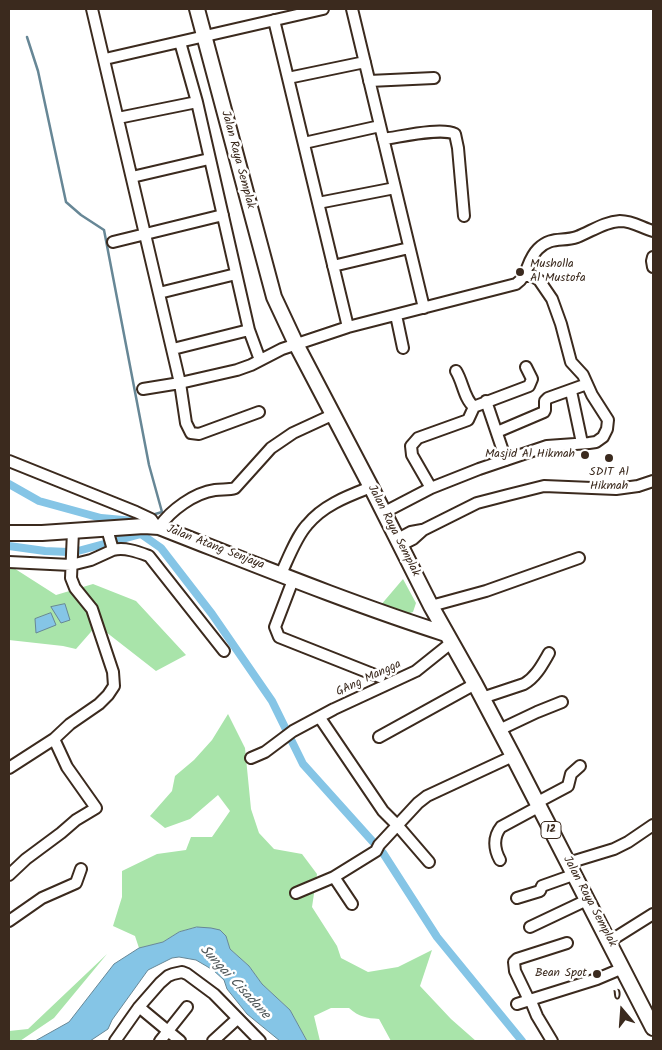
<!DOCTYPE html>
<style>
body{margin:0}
#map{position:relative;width:662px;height:1050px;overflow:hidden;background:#fff;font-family:Kalam,sans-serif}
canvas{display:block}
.frame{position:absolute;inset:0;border:10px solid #3b2a1e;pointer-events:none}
.north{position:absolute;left:597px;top:985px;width:50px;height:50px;-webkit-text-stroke:4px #fff;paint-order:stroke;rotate:342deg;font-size:14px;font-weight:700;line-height:20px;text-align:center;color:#3b2a1e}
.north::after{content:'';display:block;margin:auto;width:18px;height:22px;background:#3b2a1e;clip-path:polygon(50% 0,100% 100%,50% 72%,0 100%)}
</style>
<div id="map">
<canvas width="662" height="1050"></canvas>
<div class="frame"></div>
<div class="north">U</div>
</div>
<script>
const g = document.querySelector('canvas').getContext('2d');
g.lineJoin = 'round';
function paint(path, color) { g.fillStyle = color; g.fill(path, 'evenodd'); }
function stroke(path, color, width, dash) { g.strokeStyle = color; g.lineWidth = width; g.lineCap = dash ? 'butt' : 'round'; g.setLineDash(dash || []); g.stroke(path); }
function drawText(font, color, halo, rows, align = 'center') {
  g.font = font + ' Kalam,sans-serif'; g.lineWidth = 5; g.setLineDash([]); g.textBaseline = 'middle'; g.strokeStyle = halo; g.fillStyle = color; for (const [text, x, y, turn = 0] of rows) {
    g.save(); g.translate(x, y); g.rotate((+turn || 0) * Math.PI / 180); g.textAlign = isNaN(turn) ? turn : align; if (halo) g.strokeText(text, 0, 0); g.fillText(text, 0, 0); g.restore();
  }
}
const green = new Path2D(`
 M9,565L56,595L93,584L136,601L186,655L156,671L97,625L76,649L63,646L9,640Z
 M403,579L416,603L413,612L404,615L380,606Z
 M228,714L245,748L251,809L259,833L274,849L302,854L317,874L312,907L337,946L341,958L368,972L398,967L432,950L420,986L451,1019L476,1041H391L379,1019C367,1018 359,1017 349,1008H331L314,1016L320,1041H307L290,1010L262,984L249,966L230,949L226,936L197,927L179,932L163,942L139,948L135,936L113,926L122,897V871L157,854L186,850L191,837H212L230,811L218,795L190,819L165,828L150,816L172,791L175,776L194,760L212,740Z
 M107,954L54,1018L20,1041H9V1031L28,1029Z`);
const water = new Path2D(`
 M65,604L70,620L61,623L51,607Z
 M51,613L56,625L36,633L35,619Z
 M197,927L211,928L220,930L226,936L230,949L249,966L262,984L290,1010L307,1041H280L247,1014L227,989L224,980L213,970L196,960L179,957L172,958L148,970L112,1020L108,1029L90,1041H35L69,1022L114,964L139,948L163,942L179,932Z`);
const stream = new Path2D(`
 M27,37L38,71L66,202L81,215L104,230L149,465L162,512L152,515`);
const canal = new Path2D(`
 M9,484L39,501L101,518L134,521L135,523
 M9,546L45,551L68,552
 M78,551L141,534L161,548L212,614L272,701L303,764L383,853L437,937L522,1041`);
const minor = new Path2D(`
 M92,9L180,383L186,423L191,433L199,434L259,412
 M352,9L424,308
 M274,20L348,327
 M180,42L197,102L249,330L260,360
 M105,59L323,9
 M288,78L365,62
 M369,81L434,78
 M118,118L197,102
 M383,139C400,137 441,127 455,134L458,148L464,216
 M304,143L380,126
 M132,177L209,159
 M318,203L395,188
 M113,242L223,215
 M653,257L652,261L653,267
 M333,266L409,248
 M159,293L236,274
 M396,315L403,348
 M173,349L249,330
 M456,371C463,382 464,399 474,407
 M143,389L180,383L237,370L251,365L282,349L348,327L516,284C529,275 526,261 538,249C551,236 562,242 577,237C592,231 604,222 620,221C633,221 642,228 653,231
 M571,391L582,443
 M486,401L506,460
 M497,432L544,412L545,410V401L548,398L587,384
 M9,461L136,512L151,519L156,526
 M431,488L412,455L411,446L418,438L468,420L474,407L476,406L529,386L532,379L526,367
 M383,513L431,488L479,469L547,446L589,443L596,442L603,437L607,429L608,420L592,395L583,375L571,362L561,324L552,299L539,280L532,276H525
 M159,527C171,510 194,493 215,490C222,489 229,490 235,488L271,448L293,433L332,415
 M107,529L113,550C125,547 138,552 149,556L224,651
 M398,539L411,532L422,530
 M401,545L413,539L423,530L477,503L508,495L544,486L616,489L638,486L653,481
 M9,562L71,565L91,560L113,550
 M281,574C288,559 296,537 307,525C323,505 348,496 371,487
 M293,580L275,627L279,637L380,677
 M431,606L486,591L579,558
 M482,698L524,684C536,677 542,665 549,653
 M320,718L383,811L398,826L429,862
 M499,730L537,712L562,702
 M379,737L475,684
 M251,758L265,752L293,731L334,709L416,671L451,643
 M9,768L54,739
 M536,803L568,786L571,774L580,766
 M500,860C494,849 493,837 501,827L538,807
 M568,863L614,849L628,842L653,825
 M9,875L26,859L61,833L76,820L96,808L67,767L54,739L70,724L99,704L108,695L114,686L113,672L92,609L75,588L71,578L73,531
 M334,877L352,904
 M296,893L334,877L376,851L379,845L418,803L427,796L513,756
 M517,898L540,891L542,886L573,875
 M9,921L42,898L76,883L81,869
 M530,927L587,900
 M610,941L653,914
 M530,999L537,1016L552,1041
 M529,1000L515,971L514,962L517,959L567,943
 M517,1004L597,979L623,968
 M139,1007L180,1041
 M115,1041L139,1007L160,983L168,976L173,974L182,972L187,974L214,994L260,1041
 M160,1041L187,1007
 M213,1041L237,1019`);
const major = new Path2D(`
 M197,9L274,297L296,344L371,487L431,606L475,684L513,756L653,1028
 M9,533H42L144,526L159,527C254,564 349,603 446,634`);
const markers = [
 [520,272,5,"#3b2a1e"],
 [585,455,5,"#3b2a1e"],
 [609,458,5,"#3b2a1e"],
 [597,974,5,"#3b2a1e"]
];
const shields = [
 [551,830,20]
];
const shieldNames = [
 ["12",551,830]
];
const streetNames = [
 ["Jalan Raya Semplak",237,160,75],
 ["Jalan Raya Semplak",393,531,63],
 ["Jalan Atang Senjaya",215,548,21],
 ["GAng Mangga",369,679,-25],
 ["Jalan Raya Semplak",589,902,62]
];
const poiNames = [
 ["Musholla",530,265,"left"],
 ["Al Mustofa",530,279,"left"],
 ["Masjid Al Hikmah",575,455],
 ["SDIT Al",609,473,"center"],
 ["Hikmah",609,487,"center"],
 ["Bean Spot",587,974]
];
const waterNames = [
 ["Sungai Cisadane",234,983,47]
];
paint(green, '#a9e4aa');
paint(water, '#85c5e6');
stroke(water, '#678796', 1);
stroke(stream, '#678796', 2.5);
stroke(canal, '#85c5e6', 8);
stroke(minor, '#3b2a1e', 14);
stroke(major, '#3b2a1e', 18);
stroke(minor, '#fff', 10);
stroke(major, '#fff', 14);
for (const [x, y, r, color] of markers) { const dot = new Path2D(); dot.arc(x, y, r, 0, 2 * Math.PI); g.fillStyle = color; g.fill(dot); stroke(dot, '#fff', 2); }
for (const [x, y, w] of shields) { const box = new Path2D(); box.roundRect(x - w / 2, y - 8.5, w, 17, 4); g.fillStyle = '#fff'; g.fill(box); stroke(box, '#3b2a1e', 1); }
drawText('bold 11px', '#3b2a1e', null, shieldNames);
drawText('12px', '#3b2a1e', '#fff', streetNames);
drawText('12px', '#3b2a1e', '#fff', poiNames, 'right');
drawText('italic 14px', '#51585a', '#fff', waterNames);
</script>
